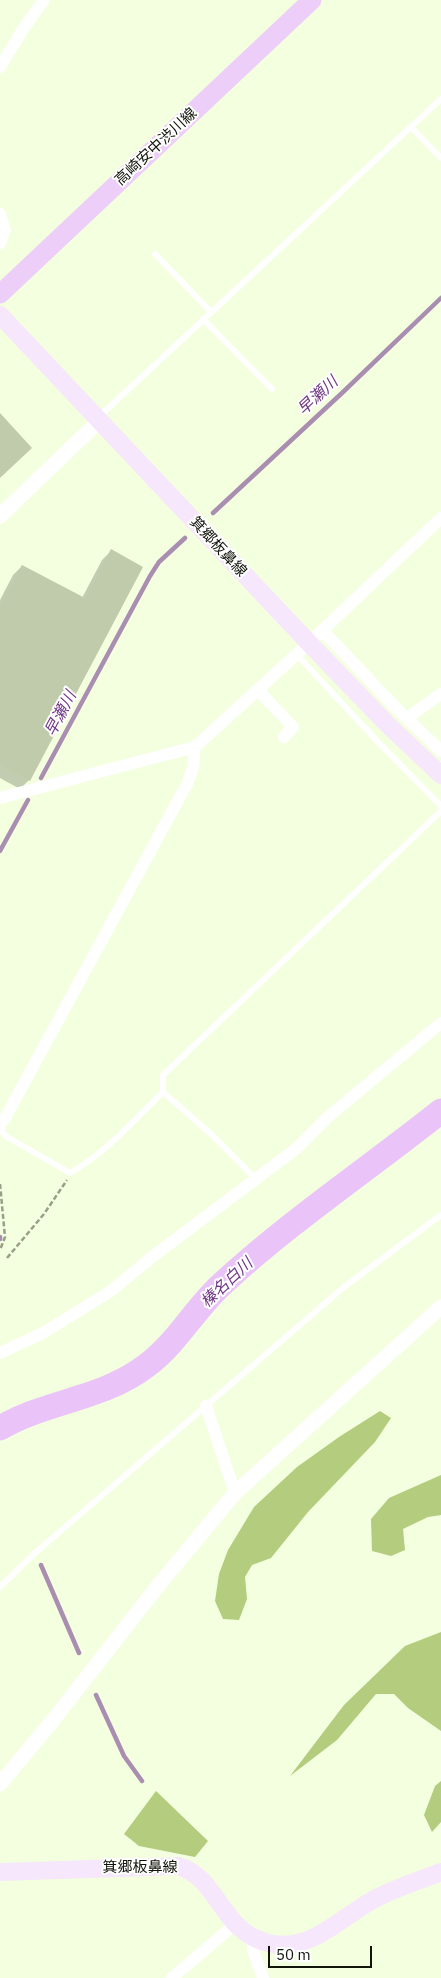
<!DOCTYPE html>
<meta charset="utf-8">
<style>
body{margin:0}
#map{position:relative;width:441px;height:1978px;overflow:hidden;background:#f3ffde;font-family:"IBM Plex Sans",sans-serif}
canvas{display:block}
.scale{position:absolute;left:268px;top:1946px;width:104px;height:22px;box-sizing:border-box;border:2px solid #111409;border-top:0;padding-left:6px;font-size:15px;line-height:18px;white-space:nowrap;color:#111409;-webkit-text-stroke:4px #fff;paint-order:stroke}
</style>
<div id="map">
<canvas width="441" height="1978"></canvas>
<div class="scale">50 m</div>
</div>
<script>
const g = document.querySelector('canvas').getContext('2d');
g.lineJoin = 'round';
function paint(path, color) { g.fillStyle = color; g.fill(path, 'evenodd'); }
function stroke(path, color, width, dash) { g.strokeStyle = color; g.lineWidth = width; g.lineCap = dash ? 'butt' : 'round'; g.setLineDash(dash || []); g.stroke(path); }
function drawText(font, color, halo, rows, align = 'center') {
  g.font = font + ' "IBM Plex Sans","Noto Sans JP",sans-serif'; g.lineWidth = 4; g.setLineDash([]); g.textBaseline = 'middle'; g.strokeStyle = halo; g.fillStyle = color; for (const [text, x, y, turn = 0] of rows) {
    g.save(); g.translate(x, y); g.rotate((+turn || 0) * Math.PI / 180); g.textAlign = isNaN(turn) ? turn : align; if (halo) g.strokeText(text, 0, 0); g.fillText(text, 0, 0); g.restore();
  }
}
const forest = new Path2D(`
 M380,1411L391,1418L375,1442L308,1512L271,1558L252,1565L245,1577L247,1599L239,1620L223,1619L215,1601L219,1574L228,1550L254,1507L297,1467L339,1437Z
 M441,1475V1515L428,1517L403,1529L405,1550L391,1556L372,1551L371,1519L389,1498Z
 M441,1632V1731L408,1708L394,1694H376L337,1740L290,1776L344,1705L405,1646Z
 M441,1781V1822L432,1832L424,1815L435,1786Z
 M156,1791L208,1841L195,1857L139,1846L124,1834Z`);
const shadow = new Path2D(`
 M111,551L29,780L20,789L0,778V600L13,575L22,566L82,598L102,560Z`);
const stream = new Path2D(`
 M213,513L342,393L441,298
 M41,778L150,576L159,562L185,538
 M0,851L28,800
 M0,1237V1239
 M41,1565L79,1653
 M96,1695L124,1756L142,1781`);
const river = new Path2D(`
 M0,1428C46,1401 103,1399 146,1366C176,1344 194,1310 221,1285C289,1222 368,1169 441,1111`);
const building = new Path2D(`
 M0,413L32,448L0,478Z
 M111,549L143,567L30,781L0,765V606L22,565L85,598Z`);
const path = new Path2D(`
 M0,1184L5,1237L0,1250
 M7,1258L44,1214L67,1180`);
const service = new Path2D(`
 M411,127L441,158
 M155,254L211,312
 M203,319L272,389
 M100,420L104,412L441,99
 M296,654L378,742L441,806
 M4,1120L2,1132L7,1137L70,1173C106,1153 134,1120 163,1092
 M255,1178L212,1135L163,1092V1075L441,811
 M0,1587L35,1553L344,1287L441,1215`);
const minor = new Path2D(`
 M0,67L25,26L44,0
 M0,214L5,230L0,243
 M322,630L395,707L441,751
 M258,690L293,727L284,737
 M407,718L441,694
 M0,798L195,747L309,643L441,518
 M4,1120L187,784L193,768L195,747
 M0,1353L43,1333L111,1291L152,1257L297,1148L328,1117L441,1023
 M206,1406L235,1493
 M254,1939L253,1950L263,1978
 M172,1978L235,1924`);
const tertiary = new Path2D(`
 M0,516L99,421
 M0,1784L54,1719L157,1587L235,1493L441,1307`);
const secondary = new Path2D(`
 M0,315L309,643L388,725L441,775
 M0,1872L178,1866C209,1875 217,1907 239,1927C248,1936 256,1939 268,1943C309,1953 338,1920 371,1901C392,1889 418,1881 441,1872`);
const primary = new Path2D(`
 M0,294L312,0`);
const streetNames = [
 ["高崎安中渋川線",156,147,-43],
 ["箕郷板鼻線",218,547,47],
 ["箕郷板鼻線",140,1868]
];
const waterNames = [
 ["早瀬川",318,396,-43],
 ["早瀬川",61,714,-62],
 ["榛名白川",227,1283,-43]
];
paint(forest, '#b4cc7e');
paint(shadow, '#0003');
stroke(stream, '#a98eb1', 4.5);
stroke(river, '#eac3f9', 25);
paint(building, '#c0cbab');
stroke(path, '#979f87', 2.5, [5, 2.5]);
stroke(service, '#fff', 6);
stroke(minor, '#fff', 12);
stroke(tertiary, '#fff', 15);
stroke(secondary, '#f6e7fc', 18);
stroke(primary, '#edcef9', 19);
drawText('15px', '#111409', '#fff', streetNames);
drawText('italic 16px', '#703785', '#fff', waterNames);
</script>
